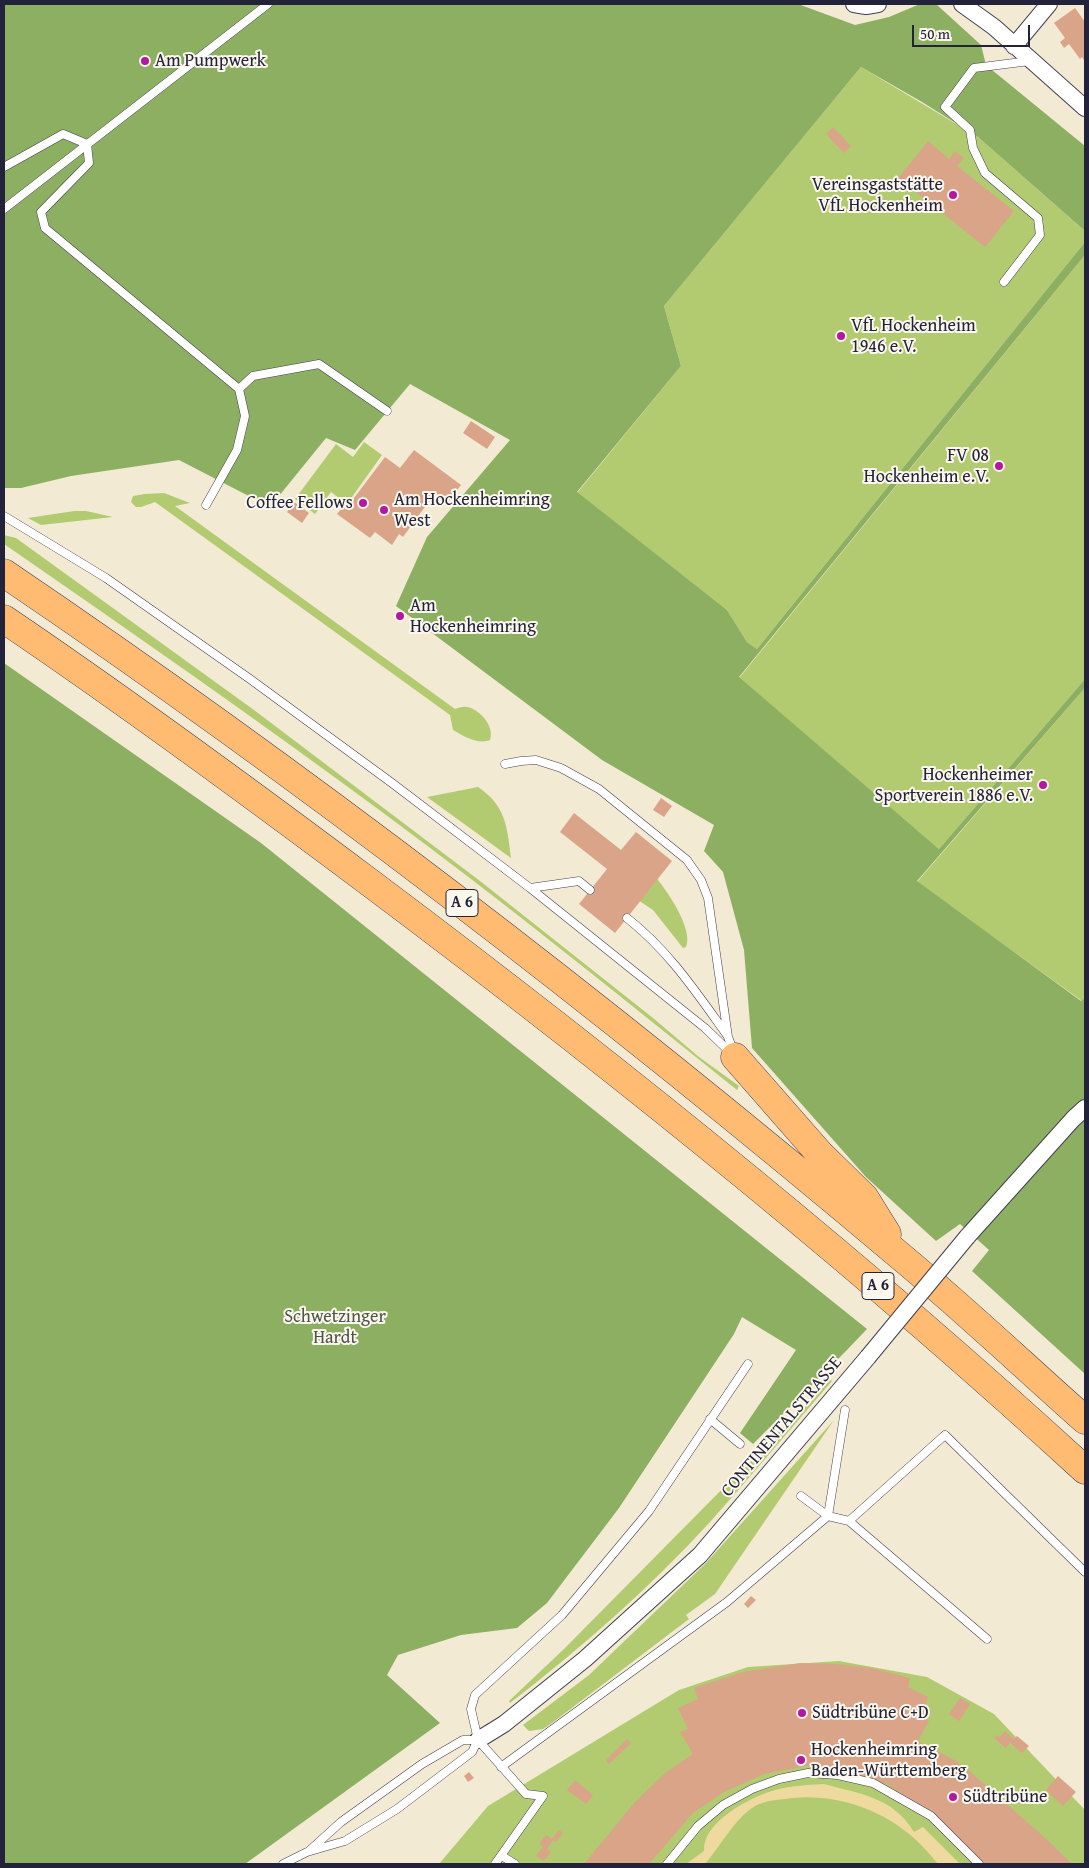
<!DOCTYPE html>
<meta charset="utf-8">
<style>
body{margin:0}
#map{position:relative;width:1089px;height:1868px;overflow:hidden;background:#f3ead3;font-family:"Gentium Book Plus",serif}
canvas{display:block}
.frame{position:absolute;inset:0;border:5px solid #22223b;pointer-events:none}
.scale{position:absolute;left:912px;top:25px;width:118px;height:22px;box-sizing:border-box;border:2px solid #22223b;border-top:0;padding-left:6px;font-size:15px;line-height:18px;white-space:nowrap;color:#22223b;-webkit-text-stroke:4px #fbf7ec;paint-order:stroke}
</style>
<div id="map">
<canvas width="1089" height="1868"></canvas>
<div class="frame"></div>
<div class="scale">50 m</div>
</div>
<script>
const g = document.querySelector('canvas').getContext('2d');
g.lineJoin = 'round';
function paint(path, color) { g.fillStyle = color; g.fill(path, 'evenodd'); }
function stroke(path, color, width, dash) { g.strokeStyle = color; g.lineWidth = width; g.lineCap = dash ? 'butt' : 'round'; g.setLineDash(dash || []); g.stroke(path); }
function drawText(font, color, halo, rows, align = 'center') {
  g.font = font + ' "Gentium Book Plus",serif'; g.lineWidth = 4; g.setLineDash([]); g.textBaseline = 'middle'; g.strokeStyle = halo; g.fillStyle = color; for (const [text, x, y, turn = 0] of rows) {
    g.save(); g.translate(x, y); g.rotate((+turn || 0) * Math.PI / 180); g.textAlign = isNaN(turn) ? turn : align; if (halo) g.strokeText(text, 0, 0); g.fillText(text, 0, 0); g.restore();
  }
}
const green = new Path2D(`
 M861,67L978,137L1085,231V242L757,649L747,642L727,610L577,493L681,366L664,306Z
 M1085,255V679L939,849L739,678Z
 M364,442L382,455L347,504L331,492L315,514L295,499L336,444L353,457Z
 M164,493L190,503L175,506L455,709C459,708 463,706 467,707C480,709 495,727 490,740C478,745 463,736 453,730L450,715L155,502L141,507H136L131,502L133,496L145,494Z
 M74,511H86L113,517L41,525L28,518Z
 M4,535L16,538L254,710L480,881L653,1018L699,1057L739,1086L737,1090C620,996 503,901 382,812C258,720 131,632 4,544Z
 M1085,688V998L1082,1001L917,882Z
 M478,787C506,806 507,826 511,858L427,797Z
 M654,875C666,889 694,929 686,947L683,948L653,910L635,898Z
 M830,1380L832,1381C791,1428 751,1476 710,1522C649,1589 581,1648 510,1703L509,1701L565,1648Z
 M834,1420L715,1594L686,1615L689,1619L552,1723L543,1729L529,1731L523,1725L589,1675L706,1563Z
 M839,1661L927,1677L994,1714L1085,1810V1864H439L488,1806L679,1690L748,1667Z`);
const forest = new Path2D(`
 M4,4H798L855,25L889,17L920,4H936L981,45L986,65L1085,146V231L978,137L922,102L861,67L664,306L681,366L577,492L727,610L747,642L757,649L1085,242V255L739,677L939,849L1085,679V688L917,881L1081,1001L1085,998V1374L972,1271L989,1250L960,1224L936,1241L866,1177L752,1048L744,950L723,872L704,851L714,825L602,760L396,606L427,537L510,440L410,384L355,450L326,438L270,507L179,460L71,476L21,488H4Z
 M4,663L261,843L867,1329L846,1351L753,1444L740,1433L796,1350L742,1317L734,1334L619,1508L547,1603L517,1628L461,1635L398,1655L387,1675L440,1723L245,1864H4Z`);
const sand = new Path2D(`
 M824,1784C860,1794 893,1797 914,1832L923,1827L960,1864H938C931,1856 924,1847 915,1839C881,1809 837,1794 792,1798C779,1800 766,1800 755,1806C735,1818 720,1847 705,1864H686L704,1851C702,1824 744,1801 766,1793C784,1786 805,1785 824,1784Z`);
const building = new Path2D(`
 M1075,8L1085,22V62L1082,57L1080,59L1069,44L1064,48L1060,42L1065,38L1054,23Z
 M833,127L851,146L844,153L826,134Z
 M928,141L949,159L955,151L964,158L957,166L1014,211L985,247L898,178Z
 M471,421L495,437L487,449L463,433Z
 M414,450L461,485L448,502L435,493L403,537L399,534L392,545L375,532L370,538L337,514L345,504L348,506L385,457L400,468Z
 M294,502L309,513L302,523L287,512Z
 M661,798L672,806L664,817L653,810Z
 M574,813L621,850L636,832L672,861L615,933L579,904L607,869L560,832Z
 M751,1596L756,1600L748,1608L744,1604Z
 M800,1663L835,1664L872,1668L910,1678L908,1687L928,1697L922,1717L929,1721L918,1741L956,1761L966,1768L1044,1837L1072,1864H983L935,1816L887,1784L854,1774L811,1765L764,1774L724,1792L693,1813L649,1864H584L635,1802L665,1773L693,1754L680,1732L688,1729L678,1708L698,1699L694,1688L743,1672Z
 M960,1698L970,1704L959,1721L949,1714Z
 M1005,1731L1014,1739L1017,1736L1029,1746L1022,1753L1010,1743L1006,1748L994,1738L997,1735L1000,1737Z
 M627,1739L631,1743L609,1764L606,1760Z
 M469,1772L474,1778L468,1782L464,1776Z
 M1058,1776L1076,1792L1063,1806L1046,1790Z
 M575,1780L593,1795L586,1804L567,1790Z
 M559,1830L563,1833L556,1842L553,1840L547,1849L551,1852L544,1861L536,1856L543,1847L539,1844L546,1835L552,1839Z`);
const lane = new Path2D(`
 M4,167L63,134L87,144L89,163L41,212L45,228L239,389L245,416L237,450L206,505
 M4,209L268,4
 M1004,282L1040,235L1038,218L985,173L973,148L970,130L945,107L974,68L1030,61
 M239,389L253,376L319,364L387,411
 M4,516L106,578L250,679L392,783L530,888L705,1028L732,1054
 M505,764L521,761L536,760L561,768L599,789L687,860L701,880L708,898L728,1037L734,1052
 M530,888L579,881L590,890
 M627,918C669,951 696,992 727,1035
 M710,1419L740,1444
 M801,1496L828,1516L845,1410
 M849,1521L987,1639
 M501,1767L727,1602L828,1516L849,1521L945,1435L1085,1572
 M309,1851L341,1822L422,1764L463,1740H478
 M502,1856L515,1864
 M283,1864L307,1852L345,1841L397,1809L472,1752L478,1740
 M495,1864L543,1796L526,1794L478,1740L471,1709L475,1695L562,1615L649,1511L748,1364
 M667,1864L698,1826L723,1805L752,1789L779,1779L808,1773L838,1775L873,1783L931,1816L979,1864`);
const street = new Path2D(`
 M854,4L866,6L878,4
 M962,4L994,27L1085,108
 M1014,46L1049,4
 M967,1237L1073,1119L1085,1108
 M478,1740L504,1724L585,1659L700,1555L868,1357`);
const highway = new Path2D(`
 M4,573C314,783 612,1013 899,1255C963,1308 1023,1365 1085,1420
 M4,619C128,703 249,792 369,882C616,1067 857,1261 1085,1470
 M735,1057L819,1153L864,1197L887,1234`);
const streetBridge = new Path2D(`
 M868,1357L967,1237`);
const markers = [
 [145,61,5,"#b5179e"],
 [953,195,5,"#b5179e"],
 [841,336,5,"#b5179e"],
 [999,466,5,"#b5179e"],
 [363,503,5,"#b5179e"],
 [384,510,5,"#b5179e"],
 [400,616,5,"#b5179e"],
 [1043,785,5,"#b5179e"],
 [802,1713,5,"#b5179e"],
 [801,1760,5,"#b5179e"],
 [953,1797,5,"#b5179e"]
];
const shields = [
 [462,903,32],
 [878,1286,32]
];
const shieldNames = [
 ["A 6",462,903],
 ["A 6",878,1286]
];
const poiNames = [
 ["Am Pumpwerk",155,61],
 ["Vereinsgaststätte",943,185,"right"],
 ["VfL Hockenheim",943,206,"right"],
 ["VfL Hockenheim",851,326],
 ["1946 e.V.",851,347],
 ["FV 08",989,456,"right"],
 ["Hockenheim e.V.",989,477,"right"],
 ["Am Hockenheimring",394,500],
 ["West",394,521],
 ["Coffee Fellows",353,503,"right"],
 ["Am",410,606],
 ["Hockenheimring",410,627],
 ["Hockenheimer",1033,775,"right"],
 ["Sportverein 1886 e.V.",1033,796,"right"],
 ["Südtribüne C+D",812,1713],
 ["Hockenheimring",811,1750],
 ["Baden-Württemberg",811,1771],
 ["Südtribüne",963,1797]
];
const parkNames = [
 ["Schwetzinger",335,1317],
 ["Hardt",335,1338]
];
const streetNames = [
 ["CONTINENTALSTRASSE",782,1427,-50]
];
paint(green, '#b2cb70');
paint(forest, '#8daf62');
paint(sand, '#eeda9e');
paint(building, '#daa488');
stroke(lane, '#414052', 9);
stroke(street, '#414052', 18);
stroke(highway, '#414052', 29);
stroke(lane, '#fff', 8);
stroke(street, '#fff', 16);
stroke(highway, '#ffbb71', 28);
stroke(streetBridge, '#414052', 18, []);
stroke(streetBridge, '#fff', 16);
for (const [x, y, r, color] of markers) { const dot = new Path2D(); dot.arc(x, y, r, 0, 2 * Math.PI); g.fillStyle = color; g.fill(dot); stroke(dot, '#fbf7ec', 2); }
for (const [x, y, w] of shields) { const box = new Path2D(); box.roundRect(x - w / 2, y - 13.5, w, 27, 4); g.fillStyle = '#fbf7ec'; g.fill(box); stroke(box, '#22223b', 1); }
drawText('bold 16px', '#22223b', null, shieldNames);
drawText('18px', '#22223b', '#fbf7ec', poiNames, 'left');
drawText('18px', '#4d554b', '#fbf7ec', parkNames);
drawText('18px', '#22223b', '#fbf7ec', streetNames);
</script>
